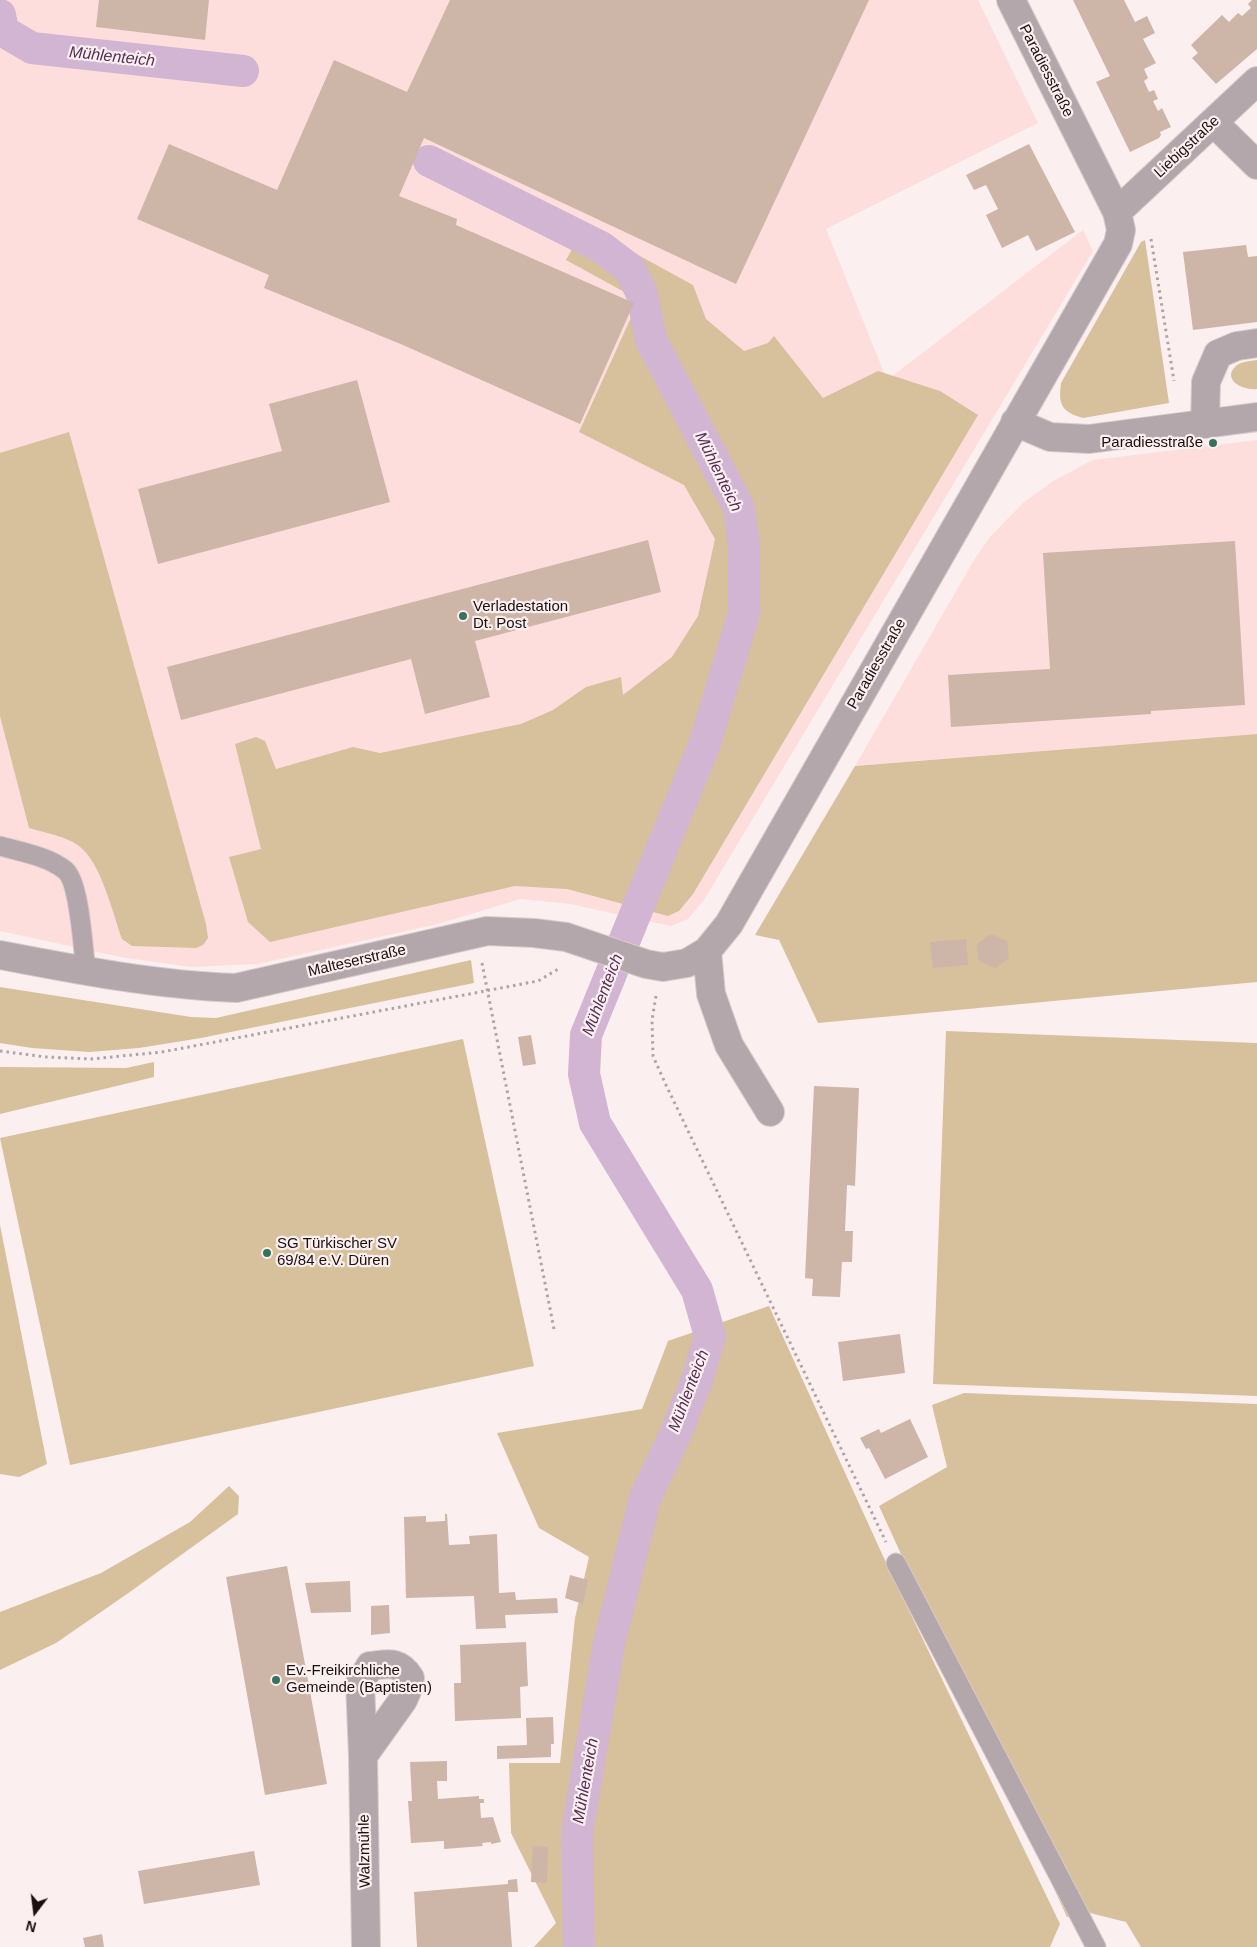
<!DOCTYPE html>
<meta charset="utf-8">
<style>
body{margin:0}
#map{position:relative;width:1257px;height:1947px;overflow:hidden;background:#fcefef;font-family:Arial,sans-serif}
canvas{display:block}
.north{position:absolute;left:10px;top:1887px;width:50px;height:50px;-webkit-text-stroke:4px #fcefef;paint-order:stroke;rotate:195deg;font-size:14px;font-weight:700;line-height:20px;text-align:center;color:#1a100f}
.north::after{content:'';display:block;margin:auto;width:18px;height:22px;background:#1a100f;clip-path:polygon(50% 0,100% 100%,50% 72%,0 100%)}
</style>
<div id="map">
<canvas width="1257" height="1947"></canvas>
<div class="north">N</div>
</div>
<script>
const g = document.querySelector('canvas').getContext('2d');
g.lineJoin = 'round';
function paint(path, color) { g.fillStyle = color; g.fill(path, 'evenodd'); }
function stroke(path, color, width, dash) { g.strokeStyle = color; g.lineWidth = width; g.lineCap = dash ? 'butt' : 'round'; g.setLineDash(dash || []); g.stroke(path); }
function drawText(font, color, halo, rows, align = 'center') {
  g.font = font + ' Arial,sans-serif'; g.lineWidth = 4.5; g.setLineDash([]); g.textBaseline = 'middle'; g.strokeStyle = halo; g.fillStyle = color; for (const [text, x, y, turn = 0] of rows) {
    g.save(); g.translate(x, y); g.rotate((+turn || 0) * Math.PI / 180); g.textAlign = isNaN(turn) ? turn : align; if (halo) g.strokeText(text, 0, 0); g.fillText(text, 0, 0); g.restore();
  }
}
const built = new Path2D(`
 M0,0H978L1038,123L826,229L887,380L1083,230L1093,251L704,900L688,919L671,926L570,904L520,899L438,924L258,964L190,967L120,957L0,931Z
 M1257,440V734L855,766L974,560L990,537L1023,503L1053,481L1093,460Z`);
const green = new Path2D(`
 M585,226L693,285L706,319L744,351L768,343L774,336L823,398L878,371L940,391L978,415L693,894L679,911L668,916L567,889L515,886L270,942L248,922L229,857L261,849L235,744L256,737L265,741L276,769L353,747L380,753L521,724L553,710L586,687L621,677L623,695L672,657L698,616L715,539L684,485L579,432L639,300L566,260Z
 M1145,240L1169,403L1083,418C1062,412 1058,405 1061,383L1141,242Z
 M1257,360V389C1243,391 1220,379 1237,365C1243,361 1251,361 1257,360Z
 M69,432L206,924L208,938L203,945L196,948L132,946L122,939C113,914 101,862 79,846C66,836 45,833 29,828L0,716V453Z
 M1257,734V982L818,1023L779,940L755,935L855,766Z
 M471,960L474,983L201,1038L139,1048L89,1052L32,1048L0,1043V987L191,1017L216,1018Z
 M946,1031L1257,1043V1396L933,1384Z
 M463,1039L534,1366L70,1465L0,1138Z
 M154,1062V1077L0,1114V1067L126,1068Z
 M0,1225L47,1464L19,1477L0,1474Z
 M769,1306L888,1567L1060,1924L1050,1947H534L556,1923L511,1833L509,1763H560L575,1618L589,1557L539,1528L497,1433L642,1409L668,1341Z
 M964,1393L1257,1404V1947H1141L1126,1922L1082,1911L1067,1917L879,1506L947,1467L932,1405Z
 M229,1486L239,1496L238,1514L127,1594L56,1643L0,1670V1612L101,1573L190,1522Z`);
const canal = new Path2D(`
 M0,15L3,31L32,48L243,71
 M429,161L601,247L630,269L642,294L651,340L739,508L744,546V613L705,743L586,1035L584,1074L595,1123L697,1290L710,1336L697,1380L675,1435L645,1498L609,1644L577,1832L579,1947`);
const building = new Path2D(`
 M99,0H209L205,40L96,27Z
 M450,0H869L736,284L424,138L399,196L457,219L456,225L634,303L580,424L403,345L264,288L269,275L137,219L169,144L277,190L334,60L407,92Z
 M1073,0H1124L1135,22L1147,16L1155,33L1143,39L1156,63L1144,69L1148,78L1144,81L1149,92L1154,90L1158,99L1153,101L1158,111L1162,108L1171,127L1160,132L1161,135L1159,138L1130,152L1096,82L1110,76Z
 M1252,0H1257V49L1216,84L1192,58L1198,53L1191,45L1222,15L1229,22L1238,13L1242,16L1251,8L1248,4Z
 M1029,144L1075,232L1036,251L1028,235L1002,248L986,215L998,209L986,185L974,190L966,175Z
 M1246,245L1248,257L1257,256V322L1193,330L1183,252Z
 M357,380L390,502L158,564L138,489L282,451L269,404Z
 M648,540L661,592L475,641L490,697L425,714L411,659L181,720L167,667Z
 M1235,541L1245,705L1151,711V714L951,727L948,675L1050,669L1043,553Z
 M991,934L1007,941L1009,958L995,968L979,961L977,944Z
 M966,939L968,965L933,968L930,942Z
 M531,1035L536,1064L523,1066L518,1037Z
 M814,1086L859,1088L855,1186L847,1185L845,1231H853L852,1262H842L840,1297L812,1296L813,1279L805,1278Z
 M900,1334L905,1373L843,1381L838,1342Z
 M910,1419L928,1457L885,1479L869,1448L866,1449L860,1438L879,1429L881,1433Z
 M445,1514H447L449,1545L470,1544L469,1536L497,1534L499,1593L515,1592L516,1600L557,1598L558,1613L505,1615L506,1628L476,1629L474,1596L406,1598L404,1517L426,1516V1522L445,1521Z
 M287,1566L327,1784L265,1795L226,1577Z
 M570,1575L588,1580L583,1604L565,1598Z
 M350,1581L351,1612L311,1613L305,1583Z
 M389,1605L390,1633L371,1635V1606Z
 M526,1642L528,1686L520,1687L521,1718L455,1721L454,1683H461L460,1645Z
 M553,1717L554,1744H551V1757L497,1759V1746L527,1745L526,1718Z
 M447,1761V1781H437L438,1799L479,1796V1799H484V1803H480L481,1818L493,1817L501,1842L491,1844V1842L482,1843L483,1846L444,1849V1841L411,1843L408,1801H412L410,1762Z
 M533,1846L548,1847L547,1883L531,1882Z
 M254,1851L260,1885L144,1904L138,1871Z
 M517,1879L518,1892H508L512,1947H417L414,1892L508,1884V1880Z
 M102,1934L104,1947H85L83,1938Z`);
const path = new Path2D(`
 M1151,239L1174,381
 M482,963L554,1329
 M656,996L652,1020L653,1056L665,1083L886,1542
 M0,1051L46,1057L91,1059L162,1052L538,981L560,968`);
const lane = new Path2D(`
 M0,846C21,852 47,856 65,870C80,882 83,951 86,971
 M896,1563L1096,1947`);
const street = new Path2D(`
 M1213,122L1257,165
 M1117,212L1257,81
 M1015,422L1050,437L1089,439L1257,417
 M1205,424L1206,382L1218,354L1237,346L1257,343
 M707,951L711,994L729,1045L770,1112
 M0,955C78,970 156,985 236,988L487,931L534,933L566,937L646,964L663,967L687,963L707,951L729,924L1118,244L1121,230L1117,212L1011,0
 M363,1756L403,1700L407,1691L410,1678C399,1660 388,1664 370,1666L360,1683L363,1756L366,1947`);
const markers = [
 [1213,443,5,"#38725b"],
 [463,616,5,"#38725b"],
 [267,1253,5,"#38725b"],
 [276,1680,5,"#38725b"]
];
const streetNames = [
 ["Paradiesstraße",1046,71,63],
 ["Liebigstraße",1187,147,-43],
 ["Paradiesstraße",877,664,-60],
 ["Malteserstraße",357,961,-13],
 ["Walzmühle",365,1851,-91]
];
const poiNames = [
 ["Paradiesstraße",1203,443,"right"],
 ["Verladestation",473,607],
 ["Dt. Post",473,624],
 ["SG Türkischer SV",277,1244],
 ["69/84 e.V. Düren",277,1261],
 ["Ev.-Freikirchliche",286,1671],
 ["Gemeinde (Baptisten)",286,1688]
];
const waterNames = [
 ["Mühlenteich",112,57,6],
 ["Mühlenteich",718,472,64],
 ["Mühlenteich",603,995,-69],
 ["Mühlenteich",689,1391,-69],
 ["Mühlenteich",586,1781,-80]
];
paint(built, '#fddedc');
paint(green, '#d7c09c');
stroke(canal, '#d2b4d3', 32);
paint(building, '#cdb5a7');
stroke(lane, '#d8cbcb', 21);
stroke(street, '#d8cbcb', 30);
stroke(path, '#afa3a3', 3, [2.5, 4]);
stroke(lane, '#b4a7ac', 19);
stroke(street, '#b4a7ac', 28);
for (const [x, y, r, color] of markers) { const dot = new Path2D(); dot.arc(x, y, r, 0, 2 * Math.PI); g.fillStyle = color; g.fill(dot); stroke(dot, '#fcefef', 2); }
drawText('15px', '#1a100f', '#fcefef', streetNames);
drawText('15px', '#1a100f', '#fcefef', poiNames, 'left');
drawText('italic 16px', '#552d57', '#fcefef', waterNames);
</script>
